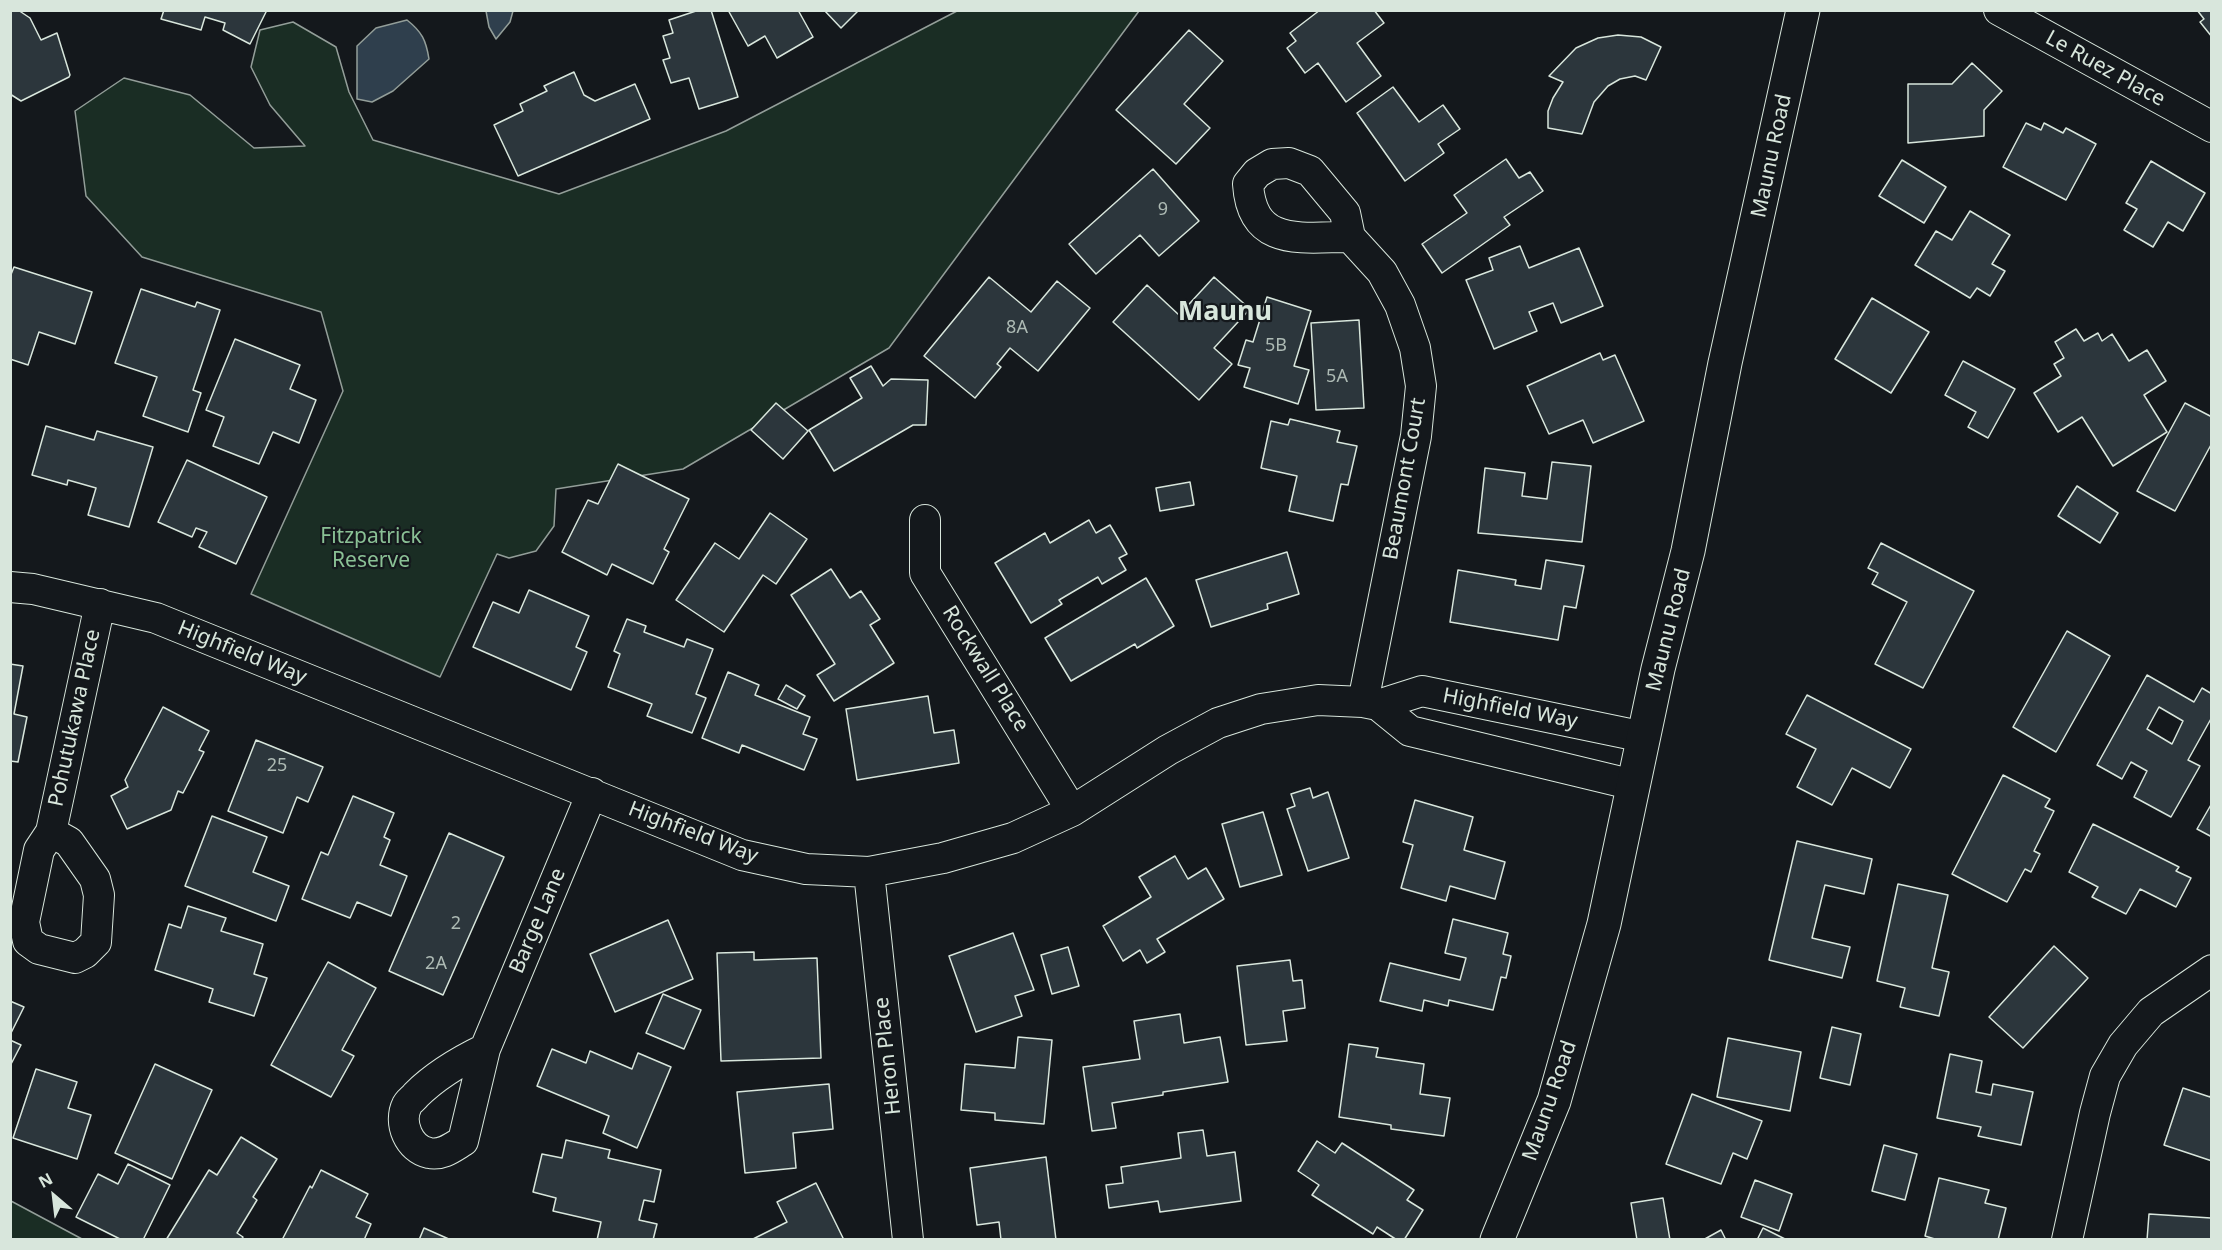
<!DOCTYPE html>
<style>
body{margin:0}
#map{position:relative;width:2222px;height:1250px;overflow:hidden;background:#14181c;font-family:"Noto Sans",sans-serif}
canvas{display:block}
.frame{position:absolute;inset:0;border:12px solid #d8e6dc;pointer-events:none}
.north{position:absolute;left:24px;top:1166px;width:60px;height:60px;-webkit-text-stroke:4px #14181c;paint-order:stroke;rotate:332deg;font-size:16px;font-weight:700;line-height:24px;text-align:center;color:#d8e6dc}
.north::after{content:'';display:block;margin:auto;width:21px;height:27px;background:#d8e6dc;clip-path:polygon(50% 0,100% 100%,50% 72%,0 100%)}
</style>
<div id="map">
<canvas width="2222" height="1250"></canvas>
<div class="frame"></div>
<div class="north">N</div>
</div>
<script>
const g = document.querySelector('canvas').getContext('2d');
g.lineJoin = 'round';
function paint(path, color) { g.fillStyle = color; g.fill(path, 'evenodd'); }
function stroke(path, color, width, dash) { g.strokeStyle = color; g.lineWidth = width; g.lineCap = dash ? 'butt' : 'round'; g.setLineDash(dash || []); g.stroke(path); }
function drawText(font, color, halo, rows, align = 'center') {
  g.font = font + ' "Noto Sans",sans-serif'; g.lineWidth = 4.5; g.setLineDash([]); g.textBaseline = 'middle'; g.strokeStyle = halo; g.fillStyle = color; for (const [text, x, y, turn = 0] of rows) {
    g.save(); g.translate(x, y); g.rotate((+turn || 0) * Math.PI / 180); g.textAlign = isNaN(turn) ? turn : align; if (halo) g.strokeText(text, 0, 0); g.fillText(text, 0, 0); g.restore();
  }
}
const green = new Path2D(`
 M957,11H1139L889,348L683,469L556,489L554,526L536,551L509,558L497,554L440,677L251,594L343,391L321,312L142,257L86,196L75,111L124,78L190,95L254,148L305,146L270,105L251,67L260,30L293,22L336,47L349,92L373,140L559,194L726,131Z
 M11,1201L82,1239H11Z`);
const water = new Path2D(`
 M486,11H513L510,22L496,39L489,27Z
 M407,20C422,32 426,40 429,59L393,91L372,102L357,99V46L376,28Z`);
const building = new Path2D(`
 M10,10H18L30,18L41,40L57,33L70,75L69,77L21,101L10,94Z
 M164,10H267L250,44L223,30L225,23L205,17L201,30L161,19Z
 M699,10H711L738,97L699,109L689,78L671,83L663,60L670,58L663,36L673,33L669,20Z
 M728,10H798L813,37L777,58L765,36L748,46Z
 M824,10H859L841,28Z
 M1320,10H1374L1384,23L1357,43L1381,76L1346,102L1318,63L1305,73L1287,48L1296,41L1290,33Z
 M2197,10H2212V37L2200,22L2204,19Z
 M1189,30L1223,61L1184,104L1210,128L1176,164L1116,110Z
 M1618,35L1641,37L1661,47L1646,80L1635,76L1620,79L1608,86L1594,102L1582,134L1548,128V111L1553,98L1563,82L1549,76L1576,48L1598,38Z
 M1972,63L2002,91L1984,110V136L1908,143V84H1952Z
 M574,72L584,95L595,101L635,84L650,119L518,176L494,125L523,111L520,104L547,91L544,86Z
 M1393,87L1419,122L1443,105L1460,129L1438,144L1444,153L1405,181L1357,113Z
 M2026,123L2041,130L2044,123L2063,133L2066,128L2096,144L2066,200L2003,167Z
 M1506,159L1519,178L1530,172L1543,191L1504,217L1510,225L1442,273L1422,244L1467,213L1454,195Z
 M1902,160L1946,187L1924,223L1879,196Z
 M2151,161L2205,193L2183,231L2168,222L2153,247L2124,230L2137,209L2126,203Z
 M1153,169L1199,221L1159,256L1140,235L1096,274L1069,244Z
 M1970,211L2010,235L1992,264L2005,271L1990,296L1977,288L1970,298L1915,265L1936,231L1952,240Z
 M1520,246L1529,268L1579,248L1603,306L1561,323L1553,303L1529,312L1537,331L1494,349L1466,280L1493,270L1489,258Z
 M14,267L92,292L75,344L39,332L28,365L10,359V277Z
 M989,277L1031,312L1057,281L1090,308L1038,371L1010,348L997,364L1001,367L975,398L924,356Z
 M1214,277L1250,309L1214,348L1232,364L1199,400L1113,322L1147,285L1179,315Z
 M141,289L195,307L197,302L220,310L193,390L201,393L188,432L143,416L157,377L115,363Z
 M1267,297L1311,311L1294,366L1309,370L1298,404L1244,387L1250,368L1238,365L1246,340L1253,342Z
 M1872,298L1929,332L1891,393L1835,359Z
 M1359,320L1364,408L1316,410L1311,323Z
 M2076,329L2084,341L2098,333L2102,341L2112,334L2129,361L2147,350L2166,381L2144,395L2167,432L2113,466L2082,417L2058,432L2034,393L2061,376L2054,364L2064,358L2055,342Z
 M235,339L300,365L290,389L316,400L299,443L273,432L259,464L213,446L224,417L206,410Z
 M1600,353L1603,360L1615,355L1644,421L1593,443L1583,420L1549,434L1527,386Z
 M1963,361L2015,389L1988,438L1968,427L1976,412L1945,395Z
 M871,366L883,386L891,379L928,380L926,425H913L834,471L809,430L862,398L850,378Z
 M776,403L808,431L783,459L751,430Z
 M2185,403L2212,417V443L2175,511L2137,491Z
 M1290,419L1340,431L1337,442L1357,446L1348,485L1341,484L1333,521L1289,511L1297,476L1261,468L1271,421L1288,425Z
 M46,426L94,440L97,431L153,447L129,527L88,515L96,488L68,480L67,485L32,475Z
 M187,460L267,497L236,564L199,547L207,532L196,528L192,537L158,522Z
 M1552,462L1591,466L1582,542L1478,533L1485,468L1525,473L1522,496L1547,499Z
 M618,464L689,499L664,549L669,552L653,584L612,564L607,575L562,552L588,500L598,504Z
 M1190,482L1194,505L1160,511L1156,488Z
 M2077,486L2118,513L2100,543L2058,516Z
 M770,513L807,539L776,584L763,575L724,632L676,600L715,543L739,559Z
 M1089,520L1096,533L1110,525L1127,554L1119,558L1126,570L1102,584L1098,577L1059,600L1062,604L1031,623L995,563L1045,533L1050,543Z
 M1881,543L1974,591L1923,688L1875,664L1907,602L1872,584L1878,573L1868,568Z
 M1287,552L1299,594L1267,604L1268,609L1211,627L1196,580Z
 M1546,560L1584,566L1576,608L1564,606L1558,640L1450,622L1458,570L1516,580L1515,585L1541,589Z
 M831,569L850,598L861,591L880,619L870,625L894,663L834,701L817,675L835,664L791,595Z
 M1146,578L1174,626L1137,648L1135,644L1071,681L1045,638Z
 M529,590L589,616L576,647L587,652L571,690L473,647L493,602L519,613Z
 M627,619L646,626L644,632L684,647L687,639L713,649L696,694L706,698L692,733L647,716L652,704L608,687L620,654L614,651Z
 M2067,631L2110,656L2056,752L2013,727Z
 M10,664L23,666L14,714L27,717L18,762L10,761Z
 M728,672L759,685L755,695L810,717L803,734L817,739L804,770L742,745L739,753L702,738Z
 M2147,675L2194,702L2202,688L2212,694V717L2188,760L2200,766L2171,817L2134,797L2147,771L2131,762L2122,779L2097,765ZM2159,707L2183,721L2172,744L2147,729Z
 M786,685L805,696L797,709L778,699Z
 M1807,695L1911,749L1890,788L1852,768L1832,805L1797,787L1816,749L1786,734Z
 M928,696L934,733L954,730L959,763L857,780L846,709Z
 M163,707L209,731L199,750L204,752L183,793L178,791L171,810L127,829L111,796L128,787L125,780Z
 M256,740L323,767L308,802L297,797L283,833L228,811Z
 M2003,775L2050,799L2045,807L2054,811L2034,851L2040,854L2031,872L2025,869L2007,902L1952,874Z
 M1310,788L1313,798L1328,792L1349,858L1308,871L1287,809L1295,806L1291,794Z
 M353,796L394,813L384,837L390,840L380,865L407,876L391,916L357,902L350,918L302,899L321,852L328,855Z
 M1415,800L1473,817L1464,850L1505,862L1495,899L1450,886L1446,901L1401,888L1413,845L1403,842Z
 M2212,803V837L2197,829Z
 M1263,812L1282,875L1240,887L1222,824Z
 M212,816L267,837L253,872L289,886L276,921L185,886Z
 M2093,824L2179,867L2176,871L2191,878L2176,907L2140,889L2126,914L2092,897L2098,887L2069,872Z
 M449,833L504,857L443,995L389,971Z
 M1797,841L1872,859L1864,894L1825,885L1812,938L1850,947L1842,978L1769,960Z
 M1175,856L1188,879L1206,868L1224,899L1157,939L1165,952L1147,963L1140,950L1123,961L1103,926L1151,897L1139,877Z
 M1898,884L1948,895L1932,968L1949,972L1939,1016L1900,1007L1905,988L1877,981Z
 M188,906L226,918L221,931L263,944L254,974L267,978L254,1016L209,1002L213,989L155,970L169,924L181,928Z
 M1453,919L1508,933L1503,954L1511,956L1506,978L1501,977L1493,1010L1449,1000L1448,1006L1424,1000L1422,1011L1380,1001L1390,963L1460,980L1466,958L1445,953Z
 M668,920L693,979L615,1012L590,954Z
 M1013,933L1034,990L1015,996L1022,1016L976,1032L949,956Z
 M2054,946L2088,978L2023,1048L1989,1017Z
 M1068,947L1079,986L1052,994L1041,955Z
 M754,952V960L817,958L821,1058L721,1061L717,953Z
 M1290,960L1293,981L1302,980L1305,1008L1283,1011L1287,1041L1246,1045L1237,966Z
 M328,962L376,988L342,1050L354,1056L331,1097L271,1065Z
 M663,994L701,1010L684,1049L646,1033Z
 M10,1001L24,1007L10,1035Z
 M1180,1014L1184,1043L1220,1037L1228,1082L1163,1092V1095L1112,1103L1116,1128L1092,1131L1083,1067L1140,1059L1134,1021Z
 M1832,1027L1861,1034L1850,1085L1820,1078Z
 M1018,1037L1052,1040L1044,1124L995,1120V1113L961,1110L965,1064L1015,1068Z
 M1728,1038L1801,1052L1790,1111L1717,1097Z
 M10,1040L21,1045L10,1066Z
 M1349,1044L1378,1048L1376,1057L1424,1064L1420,1094L1450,1098L1444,1136L1391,1129V1125L1339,1117Z
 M552,1049L586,1063L590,1051L632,1069L638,1053L671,1067L637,1148L603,1133L609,1116L537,1086Z
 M1950,1054L1982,1061L1976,1092L1991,1095L1993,1084L2033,1092L2021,1145L1978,1136L1981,1127L1937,1118Z
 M155,1064L212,1090L172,1179L115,1153Z
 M36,1069L77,1082L68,1108L91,1115L77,1159L13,1138Z
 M829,1084L833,1129L793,1133L796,1168L745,1173L737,1092Z
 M2183,1088L2210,1097L2212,1092V1161L2164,1145Z
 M1692,1094L1762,1121L1747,1159L1733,1153L1721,1184L1666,1164Z
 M1203,1130L1207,1156L1235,1152L1241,1201L1160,1212L1158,1201L1109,1208L1106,1185L1123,1183L1121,1167L1181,1158L1178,1133Z
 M241,1137L277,1159L253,1197L257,1200L237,1233L243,1237L241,1240H166L209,1170L217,1175Z
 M566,1140L610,1150L608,1158L661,1170L654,1202L644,1200L639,1220L657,1224L653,1240H597L601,1222L553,1211L556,1198L533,1192L542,1154L562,1158Z
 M1317,1141L1335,1153L1342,1143L1414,1190L1407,1200L1423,1210L1404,1240H1397L1377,1227L1373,1234L1312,1195L1319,1185L1298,1171Z
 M1884,1145L1917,1154L1905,1200L1872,1191Z
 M1046,1157L1056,1240H1001L999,1222L977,1225L970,1168Z
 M128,1164L170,1185L143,1240H122L76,1217L98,1174L118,1184Z
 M321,1170L368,1194L356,1217L371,1224L364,1240H282L310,1186L312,1188Z
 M1939,1178L1989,1190L1985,1203L2006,1208L1998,1240H1938L1925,1236Z
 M1755,1180L1792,1194L1779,1231L1741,1217Z
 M816,1183L844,1240H751L787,1222L777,1202Z
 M1663,1198L1670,1240H1637L1631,1203Z
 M2149,1214L2211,1218L2212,1240H2147Z
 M424,1228L451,1240H419Z
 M1763,1228L1787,1240H1757Z
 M1721,1230L1726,1240H1703Z`);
const street = new Path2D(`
 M1999,10L2212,127
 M1350,237C1302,237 1252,248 1248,184L1257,173L1272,164L1289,163L1310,171L1345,213L1350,237L1382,272L1400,305L1415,348L1421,386L1416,436L1363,702
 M925,520V573L1072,811
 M10,587L33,589L156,618L742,855L806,869L869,872L943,858L1013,838L1072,811L1168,750L1218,723L1261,709L1318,700L1363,702L1378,705L1422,691L1644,737
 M1378,705L1410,731L1634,785
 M51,832L69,842L95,879L99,895L96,942L85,953L75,958L39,949L28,941L24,922L39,850L51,832L100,604
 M869,872L908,1240
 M485,1049L463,1141C453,1147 442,1156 429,1153C409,1149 398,1123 407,1105C408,1102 414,1098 416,1095C436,1075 460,1061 485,1049L592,793
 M2067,1240L2095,1113L2105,1076L2123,1045L2151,1012L2212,970`);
const primary = new Path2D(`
 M1497,1240L1554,1101L1604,924L1658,669L1688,551L1725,363L1803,10`);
const numberNames = [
 ["9",1163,210],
 ["8A",1017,328],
 ["5B",1276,346],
 ["5A",1337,377],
 ["25",277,766],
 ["2",456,924],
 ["2A",436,964]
];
const streetNames = [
 ["Le Ruez Place",2105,69,29],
 ["Maunu Road",1772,156,-78],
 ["Beaumont Court",1405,479,-80],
 ["Maunu Road",1669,630,-76],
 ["Highfield Way",242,653,22],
 ["Rockwall Place",985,669,58],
 ["Highfield Way",1510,709,11],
 ["Pohutukawa Place",75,718,-78],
 ["Highfield Way",693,833,21],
 ["Barge Lane",538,921,-67],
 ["Heron Place",888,1056,-96],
 ["Maunu Road",1550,1101,-71]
];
const parkNames = [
 ["Fitzpatrick",371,537],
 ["Reserve",371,561]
];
const districtNames = [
 ["Maunu",1225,312]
];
paint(green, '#1a2d24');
stroke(green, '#939e99', 1.5);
paint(water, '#2f3f4d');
stroke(water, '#939e99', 1.5);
paint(building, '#2c363c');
stroke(building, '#d8e6dc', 1.5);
stroke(street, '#d8e6dc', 32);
stroke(primary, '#d8e6dc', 35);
stroke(street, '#14181c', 30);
stroke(primary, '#14181c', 33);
drawText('18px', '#adbab4', null, numberNames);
drawText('21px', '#d8e6dc', '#14181c', streetNames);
drawText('21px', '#8ac095', '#14181c', parkNames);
drawText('bold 27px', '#d8e6dc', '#14181c', districtNames);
</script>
